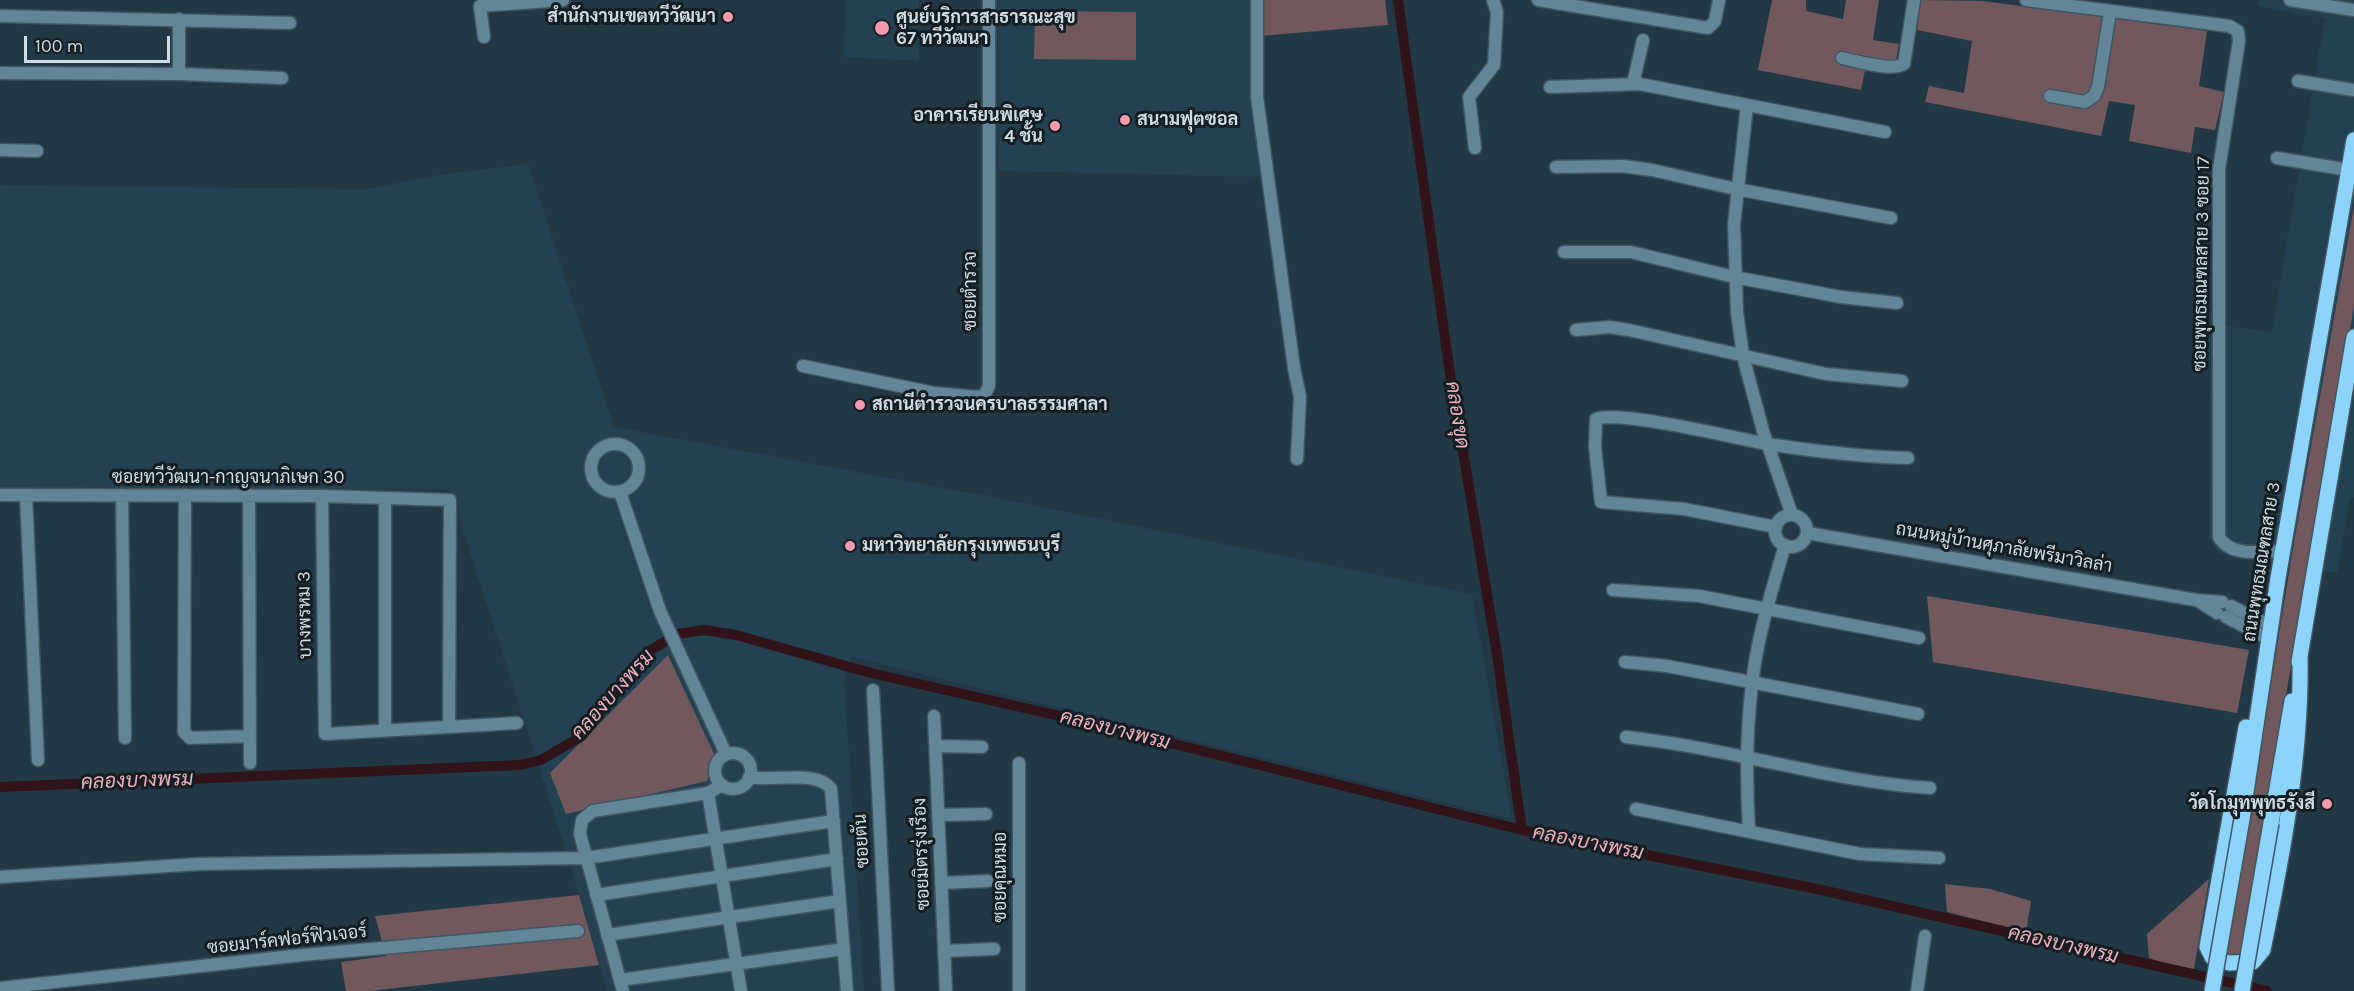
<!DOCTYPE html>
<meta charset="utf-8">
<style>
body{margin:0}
#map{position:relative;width:2354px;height:991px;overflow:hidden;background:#223844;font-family:Karla,sans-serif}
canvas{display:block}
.scale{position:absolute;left:24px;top:36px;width:146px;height:27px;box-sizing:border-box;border:3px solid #cfdce4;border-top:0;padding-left:8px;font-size:18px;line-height:21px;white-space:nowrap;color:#cfdce4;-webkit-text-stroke:4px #141e23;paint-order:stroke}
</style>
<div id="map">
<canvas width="2354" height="991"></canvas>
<div class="scale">100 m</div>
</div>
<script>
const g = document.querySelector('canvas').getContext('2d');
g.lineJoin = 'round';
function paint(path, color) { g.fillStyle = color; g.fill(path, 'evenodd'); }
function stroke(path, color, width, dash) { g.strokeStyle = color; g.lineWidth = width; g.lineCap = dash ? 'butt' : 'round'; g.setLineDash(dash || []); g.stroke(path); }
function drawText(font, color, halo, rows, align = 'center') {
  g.font = font + ' Karla,Sarabun,sans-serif'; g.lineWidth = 6; g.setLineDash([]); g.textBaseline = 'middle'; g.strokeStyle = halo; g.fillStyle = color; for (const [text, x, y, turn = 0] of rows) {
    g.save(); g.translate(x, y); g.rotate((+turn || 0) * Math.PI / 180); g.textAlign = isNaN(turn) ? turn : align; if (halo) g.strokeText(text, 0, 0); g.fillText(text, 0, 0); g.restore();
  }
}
const built = new Path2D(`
 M845,0H919V61L844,57Z
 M998,0H1250V92L1261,177L999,171Z
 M2259,0H2354V497L2350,498L2337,573L2218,553L2209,538L2211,324L2272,332L2325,18L2259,6Z
 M528,164L614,427L992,497L1472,594L1512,819L852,657L844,678L864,991H607L569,860L450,490L0,488V185L365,189L445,174Z`);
const green = new Path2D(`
 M1261,0H1385L1388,25L1260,36Z
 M1772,0H1806V11L1843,19L1846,0H1879L1873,40L1899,44L1894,70L1866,66L1861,90L1758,70Z
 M1921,0L1983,1L2207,31L2199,86L2224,92L2215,130L2195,127L2191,153L2129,141L2135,105L2109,101L2101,136L1925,102L1929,86L1964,93L1972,41L1917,30Z
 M1035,11L1136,12V60L1034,59Z
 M2354,206V306L2240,958L2227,955L2293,548Z
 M1927,596L2249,650L2237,713L1933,662Z
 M668,655L714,754L707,781L566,814L550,773Z
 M2209,879L2194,969L2166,964L2149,958L2147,934Z
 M1945,884L1990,889L2031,901L2026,932L1947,912Z
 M579,895L599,965L370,991H346L341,962L386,956L375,916Z`);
const canal = new Path2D(`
 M1398,0L1450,374L1496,648L1522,830
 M0,787L520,765L541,760L582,736L648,652L677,634L704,630L736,635L871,673L1077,720L1522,830L1817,889L2267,991`);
const minor = new Path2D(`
 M1257,0V97L1294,368L1300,397L1297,459
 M1538,0L1708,28L1715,21L1719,0
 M2026,0L2229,26L2238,31L2239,41L2219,169V537C2231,558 2263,551 2283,551
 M2290,0L2354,10
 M0,16L290,23
 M484,37L480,6L563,0
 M1842,58C1856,61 1893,72 1904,64L1914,0
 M0,73L179,74V19
 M179,74L282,78
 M2298,81L2354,90
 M1633,84L1643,40
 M1550,87L1640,84L1885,132
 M2050,96L2085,102L2094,96L2098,87L2110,12
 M1747,105L1734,225L1737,312L1743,356L1763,431L1792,515
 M1475,148L1469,97L1494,65L1497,12L1493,0
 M0,150L37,151
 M2277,158L2349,170
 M1556,167L1622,166L1652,170L1736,189L1891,218
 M1564,252H1631L1734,277L1841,297L1897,303
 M1576,330L1609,327L1629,330L1826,374L1902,381
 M803,366L934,393L979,397L985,394L989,386V0
 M591 468a24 24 0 1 1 48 0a24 24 0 1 1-48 0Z
 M620,492L660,611L726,754
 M0,495L322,496L450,500L449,726
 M26,495L38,760
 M122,495L125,738
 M185,495L184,732L190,738L250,736
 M249,495L250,763
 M322,496L325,734L517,723
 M385,498V730
 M1775 531a16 16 0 1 1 32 0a16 16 0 1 1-32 0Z
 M1776,527L1684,509L1601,502L1595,447L1596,419C1619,410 1736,438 1767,444C1814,451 1861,457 1908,458
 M1807,533L2196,600L2222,602
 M1613,590L1699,596L1919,638
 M2197,600L2217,613
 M2231,606L2271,626
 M2226,617L2269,639
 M1625,662L1667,666L1918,714
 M873,690L888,991
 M934,716L946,991
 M1626,737C1728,748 1828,781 1930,788
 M936,746L982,747
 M715 771a18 18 0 1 1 36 0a18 18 0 1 1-36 0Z
 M749,777C774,782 817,769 831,789L847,991
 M708,793L741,991
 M1636,809L1860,854L1939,858
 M938,815L986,814
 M1749,831C1746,781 1746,733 1752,684C1757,637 1772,590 1785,545
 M0,877L199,864L586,858L834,821
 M941,883L988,881
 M596,895L837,859
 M607,935L840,901
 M944,951L994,949
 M620,980L844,949
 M0,988L302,955L578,931
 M623,991L580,834L582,820L593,811L708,793L722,785
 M1019,991V763
 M1917,991L1925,936`);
const major = new Path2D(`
 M2299,662L2354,337
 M2246,727L2207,947L2212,957L2229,963L2253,962L2263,950C2283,853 2302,754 2300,655
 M2242,819L2278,578L2354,140
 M2271,823L2292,701`);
const majorBridge = new Path2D(`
 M2212,991L2242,819
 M2242,991L2271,823`);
const markers = [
 [728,17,6,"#f39aac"],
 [882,28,8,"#f39aac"],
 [1125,120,6,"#f39aac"],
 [1055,126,6,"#f39aac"],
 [860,405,6,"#f39aac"],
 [850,546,6,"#f39aac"],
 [2327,804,6,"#f39aac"]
];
const poiNames = [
 ["สำนักงานเขตทวีวัฒนา",716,17,"right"],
 ["ศูนย์บริการสาธารณะสุข",896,18],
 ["67 ทวีวัฒนา",896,39],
 ["อาคารเรียนพิเศษ",1043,116,"right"],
 ["4 ชั้น",1043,137,"right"],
 ["สนามฟุตซอล",1137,120],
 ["สถานีตำรวจนครบาลธรรมศาลา",872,405],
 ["มหาวิทยาลัยกรุงเทพธนบุรี",862,546],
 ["วัดโกมุทพุทธรังสี",2315,804,"right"]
];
const streetNames = [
 ["ซอยพุทธมณฑลสาย 3 ซอย 17",2202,264,-89],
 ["ซอยตำรวจ",971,291,-90],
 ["ซอยทวีวัฒนา-กาญจนาภิเษก 30",228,478],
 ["ถนนหมู่บ้านศุภาลัยพรีมาวิลล่า",2004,548,10],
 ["ถนนพุทธมณฑลสาย 3",2262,562,-81],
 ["บางพรหม 3",305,615,-91],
 ["ซอยตัน",862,841,-93],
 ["ซอยมิตรรุ่งเรือง",922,854,-92],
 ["ซอยคุณหมอ",1001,877,-90],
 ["ซอยมาร์คฟอร์ฟิวเจอร์",287,940,-6]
];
const waterNames = [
 ["คลองขุด",1457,415,81],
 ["คลองบางพรม",613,695,-48],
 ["คลองบางพรม",1115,730,14],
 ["คลองบางพรม",137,781,-2],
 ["คลองบางพรม",1588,843,11],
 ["คลองบางพรม",2063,945,13]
];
paint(built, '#244152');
paint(green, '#70585d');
stroke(canal, '#30141a', 10);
stroke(minor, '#415661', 15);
stroke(major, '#415661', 18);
stroke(minor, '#638598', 12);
stroke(major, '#8cd4fb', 15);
stroke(majorBridge, '#415661', 18, []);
stroke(majorBridge, '#8cd4fb', 15);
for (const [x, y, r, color] of markers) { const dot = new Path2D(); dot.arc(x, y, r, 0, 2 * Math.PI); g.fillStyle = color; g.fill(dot); stroke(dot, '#141e23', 2); }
drawText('bold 18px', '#cfdce4', '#141e23', poiNames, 'left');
drawText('18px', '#cfdce4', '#141e23', streetNames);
drawText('italic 20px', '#eeaeba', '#141e23', waterNames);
</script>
